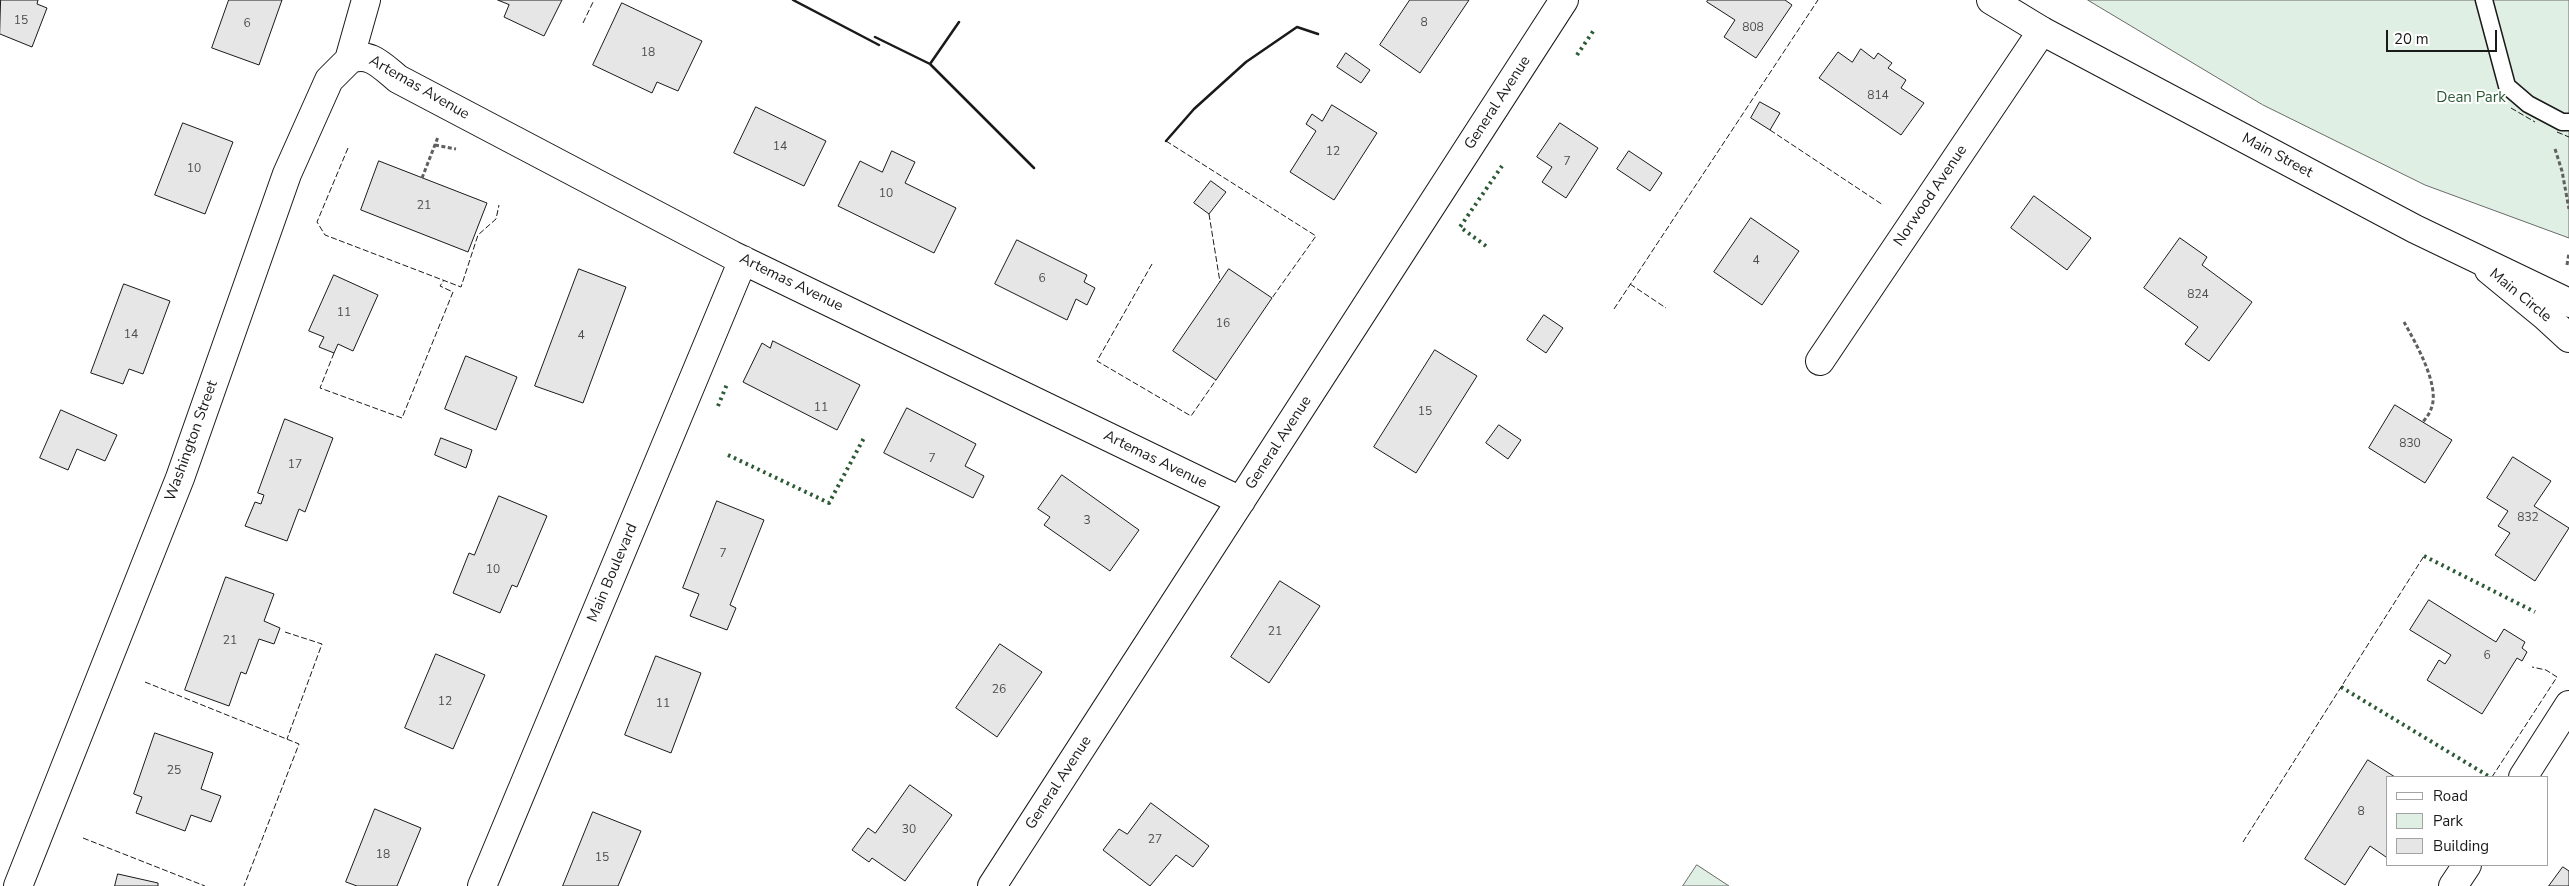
<!DOCTYPE html>
<style>
body{margin:0}
#map{position:relative;width:2569px;height:886px;overflow:hidden;background:#fff;font-family:"Nunito Sans",sans-serif}
canvas{display:block}
.legend{position:absolute;left:2386px;top:776px;width:162px;height:90px;box-sizing:border-box;background:#fff;border:1px solid #a3a3a3;margin:0;padding:6px 9px;list-style:none;font-size:15px;color:#1a1a1a}
.legend li{display:flex;align-items:center;gap:10px;height:25px}
.legend b{width:25px;border:1px solid #a3a3a3}
.scale{position:absolute;left:2386px;top:30px;width:111px;height:22px;box-sizing:border-box;border:2px solid #1a1a1a;border-top:0;padding-left:6px;font-size:15px;line-height:18px;white-space:nowrap;color:#1a1a1a;-webkit-text-stroke:4px #fff;paint-order:stroke}
</style>
<div id="map">
<canvas width="2569" height="886"></canvas>
<ul class="legend">
<li><b style="height:6px;background:#fff"></b>Road</li>
<li><b style="height:14px;background:#e0efe3"></b>Park</li>
<li><b style="height:14px;background:#e6e6e6"></b>Building</li>
</ul>
<div class="scale">20 m</div>
</div>
<script>
const g = document.querySelector('canvas').getContext('2d');
g.lineJoin = 'round';
function paint(path, color) { g.fillStyle = color; g.fill(path, 'evenodd'); }
function stroke(path, color, width, dash) { g.strokeStyle = color; g.lineWidth = width; g.lineCap = dash ? 'butt' : 'round'; g.setLineDash(dash || []); g.stroke(path); }
function drawText(font, color, halo, rows, align = 'center') {
  g.font = font + ' "Nunito Sans",sans-serif'; g.lineWidth = 4; g.setLineDash([]); g.textBaseline = 'middle'; g.strokeStyle = halo; g.fillStyle = color; for (const [text, x, y, turn = 0] of rows) {
    g.save(); g.translate(x, y); g.rotate((+turn || 0) * Math.PI / 180); g.textAlign = isNaN(turn) ? turn : align; if (halo) g.strokeText(text, 0, 0); g.fillText(text, 0, 0); g.restore();
  }
}
const green = new Path2D(`
 M2088,0H2569V238L2425,185L2263,105Z
 M1697,865L1729,886H1683Z`);
const building = new Path2D(`
 M1,0H38L37,4L47,8L32,47L0,34Z
 M229,0H282L259,65L212,48Z
 M498,0H562L544,36L504,17L509,5Z
 M1410,0H1469L1420,73L1380,45Z
 M1708,0H1785L1792,5L1756,58L1724,37L1735,20L1707,2Z
 M622,3L702,41L678,91L657,82L652,93L593,65Z
 M1861,49L1874,59L1878,53L1892,63L1888,68L1906,80L1901,88L1924,103L1901,135L1819,78L1838,52L1852,62Z
 M1346,53L1370,70L1361,83L1337,67Z
 M1760,102L1780,113L1770,130L1751,118Z
 M1332,105L1377,133L1334,200L1290,172L1316,131L1306,124L1312,114L1322,121Z
 M756,107L826,141L804,186L734,153Z
 M183,123L233,142L205,214L155,195Z
 M1560,123L1598,148L1566,198L1542,182L1552,167L1537,157Z
 M892,151L915,162L905,183L956,208L934,253L838,206L860,161L882,172Z
 M1629,151L1662,173L1650,191L1617,169Z
 M379,161L487,203L468,252L361,210Z
 M1211,181L1226,192L1209,214L1194,203Z
 M2034,196L2091,238L2067,270L2011,228Z
 M1751,218L1799,251L1762,305L1714,272Z
 M2180,238L2207,257L2202,265L2252,302L2209,361L2185,344L2198,327L2144,288Z
 M1017,240L1087,275L1084,282L1095,288L1087,305L1076,299L1067,320L995,284Z
 M579,269L626,287L583,403L535,386Z
 M1229,269L1272,298L1216,380L1173,351Z
 M334,275L378,295L353,351L338,344L334,353L319,347L324,337L309,331Z
 M124,284L170,301L143,374L129,369L123,384L91,373Z
 M1544,315L1563,328L1546,353L1527,340Z
 M773,341L860,385L837,430L743,382L762,343L770,348Z
 M1435,350L1477,376L1416,473L1374,447Z
 M466,356L517,377L496,430L445,409Z
 M2395,405L2452,440L2425,483L2369,448Z
 M907,408L976,444L965,466L984,476L973,498L884,453Z
 M61,410L117,435L105,461L77,449L68,470L40,458Z
 M285,419L333,438L305,512L299,509L287,541L245,526L255,502L261,504L264,495L258,493Z
 M1499,425L1521,440L1508,459L1486,443Z
 M441,438L472,450L466,468L435,455Z
 M2513,457L2551,481L2534,506L2569,528L2535,581L2495,555L2510,533L2498,526L2508,511L2487,498Z
 M1062,475L1139,530L1110,571L1044,525L1050,517L1038,509Z
 M499,496L547,516L517,587L512,585L500,613L453,593L469,553L474,555Z
 M717,501L764,520L730,605L736,608L727,630L690,616L699,594L683,588Z
 M226,577L274,594L264,621L280,628L274,644L259,639L246,674L241,672L229,706L185,690Z
 M1280,581L1320,606L1269,683L1231,657Z
 M2429,600L2496,642L2504,629L2525,642L2522,648L2527,652L2522,661L2517,658L2482,714L2427,680L2439,660L2445,664L2451,655L2410,630Z
 M1000,644L1042,672L997,737L956,708Z
 M436,654L485,675L453,749L405,728Z
 M656,656L701,673L671,753L625,735Z
 M155,733L213,753L201,789L221,796L211,822L191,815L185,831L136,813L142,797L134,794Z
 M2368,760L2395,777H2388V854L2386,857L2370,846L2345,885L2305,859Z
 M910,785L952,815L905,881L872,858L869,862L852,850L868,828L875,833Z
 M1151,803L1209,846L1193,867L1176,855L1150,886L1103,850L1119,829L1127,834Z
 M375,809L421,828L397,886H357L346,882Z
 M593,812L641,831L618,886H563Z
 M2563,867L2569,871V886H2549Z
 M118,874L158,883V886H115Z`);
const path = new Path2D(`
 M435,145L456,149
 M2555,149L2562,171L2569,209
 M422,178L438,137
 M2567,265L2569,253
 M2404,322C2415,342 2441,386 2431,409C2430,413 2426,418 2423,422`);
const service = new Path2D(`
 M2484,0L2507,86L2528,104L2562,122H2569`);
const minor = new Path2D(`
 M349,60C369,50 383,67 398,79L732,255L1241,501
 M2489,270L2545,316L2569,338
 M1820,361L2042,31
 M2523,777L2569,705
 M18,886L180,478L287,174L329,80L349,60L366,0
 M482,886L743,260
 M992,886L1564,0
 M2453,886L2467,865`);
const secondary = new Path2D(`
 M1991,0L2042,31L2415,229L2569,303`);
const hedge = new Path2D(`
 M1577,55L1594,30
 M1486,246L1460,227L1502,166
 M718,406L727,384
 M728,455L829,503L865,436
 M2424,556L2535,612
 M2341,687L2490,777`);
const fence = new Path2D(`
 M583,23L594,0
 M2511,108L2535,122
 M1770,130L1883,205
 M2557,132L2569,137
 M1166,141L1316,236L1272,298
 M348,148L317,222L325,235L461,287L478,235L496,219L499,205
 M1209,214L1220,282
 M1152,264L1097,361L1191,416L1216,380
 M1630,284L1666,308
 M1614,309L1818,0
 M334,353L320,388L402,418L453,292L440,286L444,280
 M285,632L322,644L287,739
 M145,682L299,744L244,886
 M2492,777L2557,677L2546,670L2532,667
 M83,838L205,886
 M2243,842L2424,556`);
const wall = new Path2D(`
 M793,0L879,45
 M875,37L930,64L1034,168
 M930,64L959,22
 M1166,141L1194,109L1246,62L1297,27L1318,34`);
const numberNames = [
 ["15",21,21],
 ["8",1424,23],
 ["6",247,24],
 ["808",1753,28],
 ["18",648,53],
 ["814",1878,96],
 ["14",780,147],
 ["12",1333,152],
 ["7",1567,162],
 ["10",194,169],
 ["10",886,194],
 ["21",424,206],
 ["4",1756,261],
 ["6",1042,279],
 ["824",2198,295],
 ["11",344,313],
 ["16",1223,324],
 ["14",131,335],
 ["4",581,336],
 ["11",821,408],
 ["15",1425,412],
 ["830",2410,444],
 ["7",932,459],
 ["17",295,465],
 ["832",2528,518],
 ["3",1087,521],
 ["7",723,554],
 ["10",493,570],
 ["21",1275,632],
 ["21",230,641],
 ["6",2487,656],
 ["26",999,690],
 ["12",445,702],
 ["11",663,704],
 ["25",174,771],
 ["8",2361,812],
 ["30",909,830],
 ["27",1155,840],
 ["18",383,855],
 ["15",602,858]
];
const streetNames = [
 ["Artemas Avenue",419,88,30],
 ["General Avenue",1498,103,-57],
 ["Main Street",2277,156,28],
 ["Norwood Avenue",1931,196,-56],
 ["Artemas Avenue",791,283,26],
 ["Main Circle",2520,296,39],
 ["Washington Street",192,441,-70],
 ["General Avenue",1279,443,-57],
 ["Artemas Avenue",1155,460,26],
 ["Main Boulevard",613,573,-67],
 ["General Avenue",1059,783,-57]
];
const parkNames = [
 ["Dean Park",2471,98]
];
paint(green, '#e0efe3');
stroke(green, '#6a6a6a', 1);
paint(building, '#e6e6e6');
stroke(building, '#1a1a1a', 1);
stroke(service, '#1a1a1a', 19);
stroke(minor, '#1a1a1a', 30);
stroke(secondary, '#1a1a1a', 30);
stroke(path, '#5f5f5f', 3, [4, 2.5]);
stroke(service, '#fff', 16);
stroke(minor, '#fff', 28);
stroke(secondary, '#fff', 28);
stroke(hedge, '#2b5a34', 4, [2.5, 4]);
stroke(fence, '#1a1a1a', 1, [6, 2.5]);
stroke(wall, '#1a1a1a', 2.5);
drawText('12px', '#4d4d4d', null, numberNames);
drawText('15px', '#1a1a1a', '#fff', streetNames);
drawText('15px', '#2b5a34', '#fff', parkNames);
</script>
